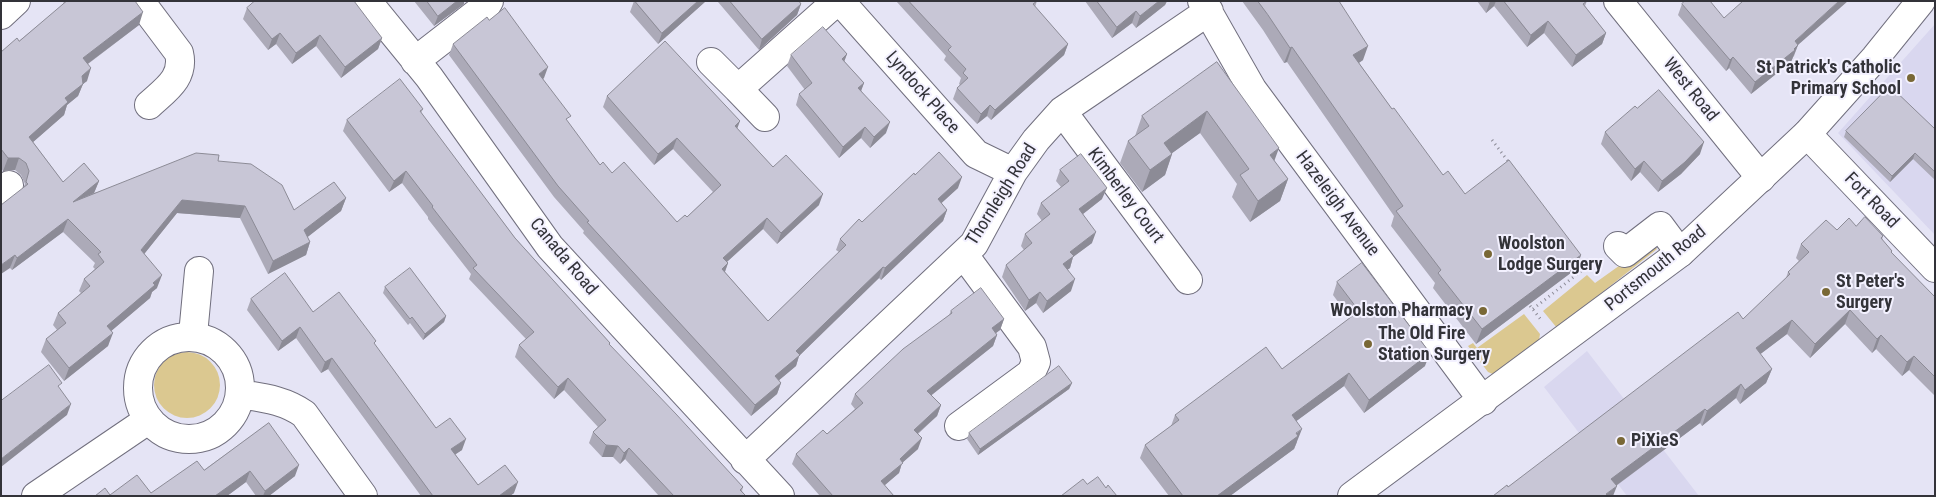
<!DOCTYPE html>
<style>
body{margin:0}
#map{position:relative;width:1936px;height:497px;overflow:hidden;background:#e5e4f5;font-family:"Roboto Condensed",sans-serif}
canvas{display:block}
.frame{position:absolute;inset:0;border:2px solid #333339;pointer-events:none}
</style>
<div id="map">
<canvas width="1936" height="497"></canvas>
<div class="frame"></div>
</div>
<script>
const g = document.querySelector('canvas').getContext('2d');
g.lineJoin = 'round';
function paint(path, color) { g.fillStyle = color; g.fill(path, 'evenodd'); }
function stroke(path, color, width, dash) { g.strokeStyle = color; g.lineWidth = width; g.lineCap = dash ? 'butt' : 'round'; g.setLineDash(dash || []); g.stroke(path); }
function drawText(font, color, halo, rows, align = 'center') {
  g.font = font + ' "Roboto Condensed",sans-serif'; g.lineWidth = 4; g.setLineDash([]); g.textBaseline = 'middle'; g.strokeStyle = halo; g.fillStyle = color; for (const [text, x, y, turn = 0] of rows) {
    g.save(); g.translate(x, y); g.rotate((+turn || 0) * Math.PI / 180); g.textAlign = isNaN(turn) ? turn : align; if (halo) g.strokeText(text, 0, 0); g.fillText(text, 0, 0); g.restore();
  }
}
const built = new Path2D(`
 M1935,24V235L1838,133Z
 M1587,351L1699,496H1627L1544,387Z`);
const green = new Path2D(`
 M1655,246L1657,249L1557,328L1543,311L1587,275L1595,283L1623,263Z
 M1524,314L1540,334L1539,340L1495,375L1488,372L1468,346L1473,343L1477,348Z
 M154 385a33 33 0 1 1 66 0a33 33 0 1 1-66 0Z`);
const path = new Path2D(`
 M1492,140L1510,164
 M1527,302L1542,321
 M1533,309L1585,268L1578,258`);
const minor = new Path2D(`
 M140,1L179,53C185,78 165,90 149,105
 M367,1L429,77L550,247L780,496
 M840,1L976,154L1013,172
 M1202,1L1252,89L1483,401
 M1618,1L1761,178
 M1,15L16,1
 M415,61L486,6L489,1
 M711,62L738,89L837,1
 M738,89L765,117
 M1062,111L1188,280
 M1807,134L1935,268
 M1,191L9,185
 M1618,246L1625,253L1660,226L1680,253
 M193,335L199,271
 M138 388a51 51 0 1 1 102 0a51 51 0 1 1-102 0Z
 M240,394C264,398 284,400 304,414L363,496
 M959,426L1031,373L1036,362L1032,347L964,255
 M745,460L974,244L1013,172L1036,140L1062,111L1209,11
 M36,496L148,420`);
const major = new Path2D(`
 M1352,496L1680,253L1807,134L1875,58L1921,1`);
const wall = new Path2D(`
 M63,1H135L139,25L88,64L87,81L83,84L78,96L67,105L64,115L33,142L63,182L99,181L94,193L218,161L294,210L346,198L341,211L307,237L310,242L306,255L268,274L240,218L177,213L144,254L157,288L152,292L150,298L111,331L108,346L64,381L41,352L46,339L57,330L53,325L58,313L81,293L79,291L84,279L95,269L93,267L95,263L63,232L12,270L10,268L23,188L25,184L21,175L15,170L3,171L1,168V52L19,41L64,4Z
 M414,1H464V4L434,26Z
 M634,1H706L658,44L630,12Z
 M718,1H799L801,4L797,15L759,50L718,2Z
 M896,1H1037L1035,7L1068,44L1064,55L991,120L987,116L977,124L953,99L957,88L960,85L959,84L961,78L944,60L946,56Z
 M1085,1H1167L1165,5L1136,28L1132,23L1112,38Z
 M1242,1H1339L1363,60L1359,63L1392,109L1443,175L1465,194L1581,255L1576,269L1476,344L1433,288L1435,283L1391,226L1394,216L1287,62L1284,63L1263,30Z
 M1477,1H1587L1585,6L1606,33L1602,44L1572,67L1544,33L1527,47L1494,6L1486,13Z
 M1682,4L1724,18L1798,45L1794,56L1793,57L1791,62L1751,94L1729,68L1726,71L1678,15Z
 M247,8L382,38L378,49L341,78L316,46L292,64L276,44L268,50L243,19Z
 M453,44L544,78L543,79L568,123L600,165L612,173L677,222L687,217L713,192L673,149L654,165L603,107L607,96L738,129L773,167L819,205L777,244L763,229L727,262L728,263L725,272L768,321L839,252L836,250L840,239L862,222L915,175L958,188L941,203L947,210L943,221L881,280L879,278L799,356L796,366L779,380L781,383L777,394L751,416L583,233L584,231L554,197L449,55Z
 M847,54L844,61L864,83L861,90L886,133L870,148L861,138L839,158L796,105L799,94L805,90L787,66L791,55Z
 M1217,62L1274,161L1288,179L1280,201L1250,222L1232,197L1237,184L1200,133L1172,153V154L1165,175L1142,192L1120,163L1128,141L1135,136L1142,116Z
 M423,109L421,113L515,238L610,343L609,345L743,487L742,491L746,496H659L625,459L620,464L613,457H602L589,443L593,432L598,427L564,390L554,399L515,357L519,345L526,339L469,279L471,274L428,219V217L402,183L389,192L343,131L347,120Z
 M1935,129V180L1913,159L1890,182L1844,137L1846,131Z
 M1605,132L1700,154L1681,174L1658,192L1640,172L1631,181L1601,144Z
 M1060,170L1102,199L1083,214L1092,243L1073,257L1070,268L1068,269L1071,291L1043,313L1036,303L1025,311L1002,277L1006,265L1024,250L1021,246L1025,234L1042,221L1037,214L1041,203L1061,187L1056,181Z
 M1856,226L1883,236L1882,240L1892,251L1891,253L1935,297V396L1909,370L1902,376L1876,349L1872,353L1845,324L1810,358L1787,334L1760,354L1772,369L1766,383L1740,404L1736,398L1702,426L1700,423L1616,486L1508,487L1743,319L1786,278L1788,272L1799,261L1796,258L1801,244L1837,230Z
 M1337,282L1425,366L1364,413L1344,386L1296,421L1297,442L1294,449L1230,496H1169L1140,458L1145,445L1171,426L1175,415L1282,369L1350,318L1333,295Z
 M385,287L446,316L444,322L423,340L410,323L408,325L383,293Z
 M251,299L313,312L375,345L436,428L462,450L455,454L478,485L514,493L510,496H421L328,369L321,373L296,338L278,351L247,310Z
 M951,311L1004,319L1000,330L996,333L997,335L993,346L931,395L941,405L937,416L918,434V449L902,463L899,473L884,485L894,496H820L792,464L796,454L827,434L855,409L851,404L855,394L949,315Z
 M1072,383L1069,389L978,455L967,439L969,433Z
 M269,423L295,476L269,496H256L246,482L227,496L110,495L151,493L204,470Z`);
const shadedWall = new Path2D(`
 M457,1H464V4L434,26L438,16Z
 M698,1H706L658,44L662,33Z
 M1159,1H1167L1165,5L1136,28L1140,16Z
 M1490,1H1496L1494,6L1486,13Z
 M1839,1H1848L1798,45L1791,62L1751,94L1755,82L1795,41Z
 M801,4L797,15L759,50L762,39Z
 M1136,11L1132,23L1112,38L1117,27Z
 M143,12L139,25L78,71L83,58Z
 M1548,21L1544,33L1527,47L1531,35Z
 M280,33L276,44L268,50L272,39Z
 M1606,33L1602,44L1572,67L1576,55Z
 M320,35L316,46L292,64L296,53Z
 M382,38L378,49L341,78L345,67Z
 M1068,44L1064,55L991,120L995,110Z
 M1368,46L1363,60L1348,70L1353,55Z
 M1292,47L1287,62L1284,63L1290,48Z
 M847,54L843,65L842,59Z
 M1733,57L1729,68L1726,71L1730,60Z
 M548,67L544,78L535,85L539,74Z
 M91,68L87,81L83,84L78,96L67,105L64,115L24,150L29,137L65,98L82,76Z
 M864,83L860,94L858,88Z
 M990,105L987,116L977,124L981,114Z
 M1207,111L1200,133L1157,164L1164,143Z
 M740,121L736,132L735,126Z
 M890,122L886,133L870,148L874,137Z
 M865,127L861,138L839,158L843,147Z
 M677,138L673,149L654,165L658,154Z
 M1704,142L1700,154L1681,174L1658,192L1662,181Z
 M1279,148L1271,170L1270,155Z
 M1915,153L1913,159L1890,182L1892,176Z
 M1172,154L1165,175L1142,192L1150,170Z
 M8,158H19L15,170L3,171Z
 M1644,161L1640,172L1631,181L1635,169Z
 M406,171L402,183L389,192L394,181Z
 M962,177L958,188L934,210L938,199Z
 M1288,179L1280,201L1250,222L1258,201Z
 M99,181L94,193L73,202Z
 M1107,188L1102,199L1074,221L1079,209Z
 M823,194L819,205L777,244L781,233Z
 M346,198L341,211L300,243L304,230Z
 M182,200L245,206L240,218L177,213L137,263L141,250Z
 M947,210L943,221L881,280L885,268Z
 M767,218L763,229L719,269L723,258Z
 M68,219L63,232L12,270L17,258Z
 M1096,232L1092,243L1073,257L1070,268L1059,276L1063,264L1070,252Z
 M310,242L306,255L268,274L273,261Z
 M15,255L10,268L1,274V265Z
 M1581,255L1576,269L1476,344L1482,329Z
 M728,263L724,274L722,269Z
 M883,267L879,278L799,356L796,366L771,387L775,376L796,351Z
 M162,275L157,288L152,292L150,298L103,338L107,326L153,283Z
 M1075,279L1071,291L1043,313L1047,301Z
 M1040,292L1036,303L1025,311L1029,300Z
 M1850,310L1845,324L1810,358L1815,344Z
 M446,316L444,322L423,340L425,334Z
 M1004,319L1000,330L988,339L992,328Z
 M1792,320L1787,334L1750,362L1756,348Z
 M300,327L296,338L278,351L282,341Z
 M113,333L108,346L64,381L69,368Z
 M997,335L993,346L923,402L927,391Z
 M1881,335L1876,349L1872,353L1877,339Z
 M1430,353L1425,366L1364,413L1369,400Z
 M1914,356L1909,370L1902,376L1907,362Z
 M332,358L328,369L321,373L325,362Z
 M1772,369L1766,383L1740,404L1745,390Z
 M1349,373L1344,386L1287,428L1292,415Z
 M568,378L564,390L554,399L558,387Z
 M781,383L777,394L751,416L755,405Z
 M1072,383L1069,389L978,455L980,449Z
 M1741,384L1736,398L1702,426L1707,411Z
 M71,404L67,415L1,467V459Z
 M941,405L937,416L910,440L914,430Z
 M1705,409L1700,423L1606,493L1611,479Z
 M1302,429L1294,449L1230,496H1217Z
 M922,438L918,449L902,463L899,473L877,492L881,481L900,459Z
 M466,439L462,450L447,460L451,449Z
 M606,445L618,446L613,457H602Z
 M629,448L625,459L620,464L624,453Z
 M299,465L295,476L269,496H263L265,491Z
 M250,471L246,482L227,496H215Z
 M518,482L514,493L510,496H499Z
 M1617,486L1613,496H1606V494Z`);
const building = new Path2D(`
 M67,1H135L143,12L83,58L91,68L82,76L83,84L65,98L68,102L29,137L63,182L84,163L99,181L73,202L196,153L219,155L218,161L251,164L282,185L294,210L334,182L346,198L304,230L310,242L273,261L245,206L182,200L141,250L162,275L153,283L155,285L107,326L113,333L69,368L46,339L66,323L58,313L90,286L84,279L104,262L98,254L101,252L68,219L17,258L15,255L1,265V205L28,184L26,182L29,171L26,163L19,158H8L1,149V52L17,38L19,41Z
 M255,1H354L382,38L345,67L320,35L296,53L280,33L272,39L247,8Z
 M427,1H457L438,16Z
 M635,1H698L662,33Z
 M730,1H799L801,4L762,39Z
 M909,1H1037L1033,4L1068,44L995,110L990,105L981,114L957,88L968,78L963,73L966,69L948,50L951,47Z
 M1097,1H1159L1140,16L1136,11L1117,27Z
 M1258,1H1339L1368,46L1353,55L1392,109L1394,108L1443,175L1448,171L1465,194L1509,160L1581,255L1482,329L1438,273L1441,270L1396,211L1403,206L1292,47L1290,48L1268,15Z
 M1504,1H1587L1583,4L1606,33L1576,55L1548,21L1531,35Z
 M1685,1H1710L1724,18L1743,1H1839L1795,41L1798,45L1794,49L1795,50L1755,82L1733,57L1730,60L1682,4Z
 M505,8L548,67L539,74L571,116L566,119L600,165L603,162L612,173L624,162L677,222L685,215L687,217L721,185L677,138L658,154L607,96L665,41L740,121L735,126L773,167L786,155L823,194L781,233L767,218L723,258L728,263L722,269L768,321L846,245L840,239L859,219L862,222L914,173L915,175L939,152L962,177L938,199L947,210L885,268L883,267L796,351L800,355L775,376L781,383L755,405L587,222L589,221L558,186L453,44L487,17L489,20Z
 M823,27L847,54L842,59L864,83L858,88L890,122L874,137L865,127L843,147L799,94L812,83L791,55Z
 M1217,62L1279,148L1270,155L1288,179L1258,201L1240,175L1249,169L1207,111L1164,143L1172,154L1150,170L1128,141L1149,126L1142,116Z
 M400,79L423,109L420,111L515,238L610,343L609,344L676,414L743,487L740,490L746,496H674L629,448L624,453L618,446L606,445L593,432L606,420L568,378L558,387L519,345L534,332L473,268L477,265L432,207L433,206L406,171L394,181L347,120Z
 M1890,86L1935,129V172L1915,153L1892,176L1846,131Z
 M1659,90L1704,142L1685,162L1662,181L1644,161L1635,169L1605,132L1635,106L1637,108Z
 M1081,154L1107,188L1079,209L1096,232L1070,252L1074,256L1063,264L1075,279L1047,301L1040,292L1029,300L1006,265L1032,243L1025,234L1050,214L1041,203L1069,181L1060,170Z
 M1865,217L1883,236L1881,238L1892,251L1891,252L1935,297V377L1914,356L1907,362L1881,335L1877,339L1850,310L1815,344L1792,320L1756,348L1772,369L1745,390L1741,384L1707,411L1705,409L1611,479L1617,486L1606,494L1608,496H1493L1507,485L1508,487L1738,312L1743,319L1790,274L1788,272L1809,252L1801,244L1826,220L1837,230L1849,218L1856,226Z
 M1362,263L1430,353L1369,400L1349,373L1292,415L1302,429L1296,433L1298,436L1217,496H1183L1145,445L1179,420L1175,415L1266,347L1282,369L1359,311L1337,282Z
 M410,268L446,316L425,334L412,317L410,319L385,287Z
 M285,273L313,312L339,292L376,341L374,343L436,428L450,418L466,439L451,449L478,485L505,465L518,482L499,496H433L332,358L325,362L300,327L282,341L251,299Z
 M981,288L1004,319L992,328L997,335L927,391L941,405L914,430L922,438L900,459L903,463L881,481L894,496H833L796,454L823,430L827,434L863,403L855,394L903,349L952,313L951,311Z
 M49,365L62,383L58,386L71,404L1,459V401Z
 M1059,366L1072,383L980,449L969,433Z
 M269,423L299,465L265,491L250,471L215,496H95L105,488L110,495L137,475L151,493L197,461L204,470Z
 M1098,477L1106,488L1108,485L1117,496H1061L1083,479L1087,484Z`);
const markers = [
 [1911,78,5,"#796836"],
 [1488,254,5,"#796836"],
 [1826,292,5,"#796836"],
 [1483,311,5,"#796836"],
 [1368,344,5,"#796836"],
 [1621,441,5,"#796836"]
];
const poiNames = [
 ["St Patrick's Catholic",1901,68,"right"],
 ["Primary School",1901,89,"right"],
 ["Woolston",1498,244],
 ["Lodge Surgery",1498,265],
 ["St Peter's",1836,282],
 ["Surgery",1836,303],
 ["Woolston Pharmacy",1473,311,"right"],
 ["The Old Fire",1378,334],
 ["Station Surgery",1378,355],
 ["PiXieS",1631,441]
];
const streetNames = [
 ["West Road",1690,90,51],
 ["Lyndock Place",922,93,49],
 ["Thornleigh Road",1002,195,-58],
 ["Kimberley Court",1125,196,53],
 ["Fort Road",1871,201,46],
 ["Hazeleigh Avenue",1337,204,53],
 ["Canada Road",563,257,50],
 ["Portsmouth Road",1656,269,-39]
];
paint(built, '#d9d7ef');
paint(green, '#dbc890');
stroke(minor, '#716f7e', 30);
stroke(major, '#716f7e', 30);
stroke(path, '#8e8d99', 3, [1, 4]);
stroke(minor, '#fff', 28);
stroke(major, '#fff', 28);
paint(wall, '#acaab8');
paint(shadedWall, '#8c8b96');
paint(building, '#c8c6d6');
stroke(building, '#8c8b96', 1);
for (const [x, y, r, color] of markers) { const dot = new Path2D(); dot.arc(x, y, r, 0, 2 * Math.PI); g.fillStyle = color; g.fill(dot); stroke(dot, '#f3f1ff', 2); }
drawText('bold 18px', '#333339', '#f3f1ff', poiNames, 'left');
drawText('18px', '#333339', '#f3f1ff', streetNames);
</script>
